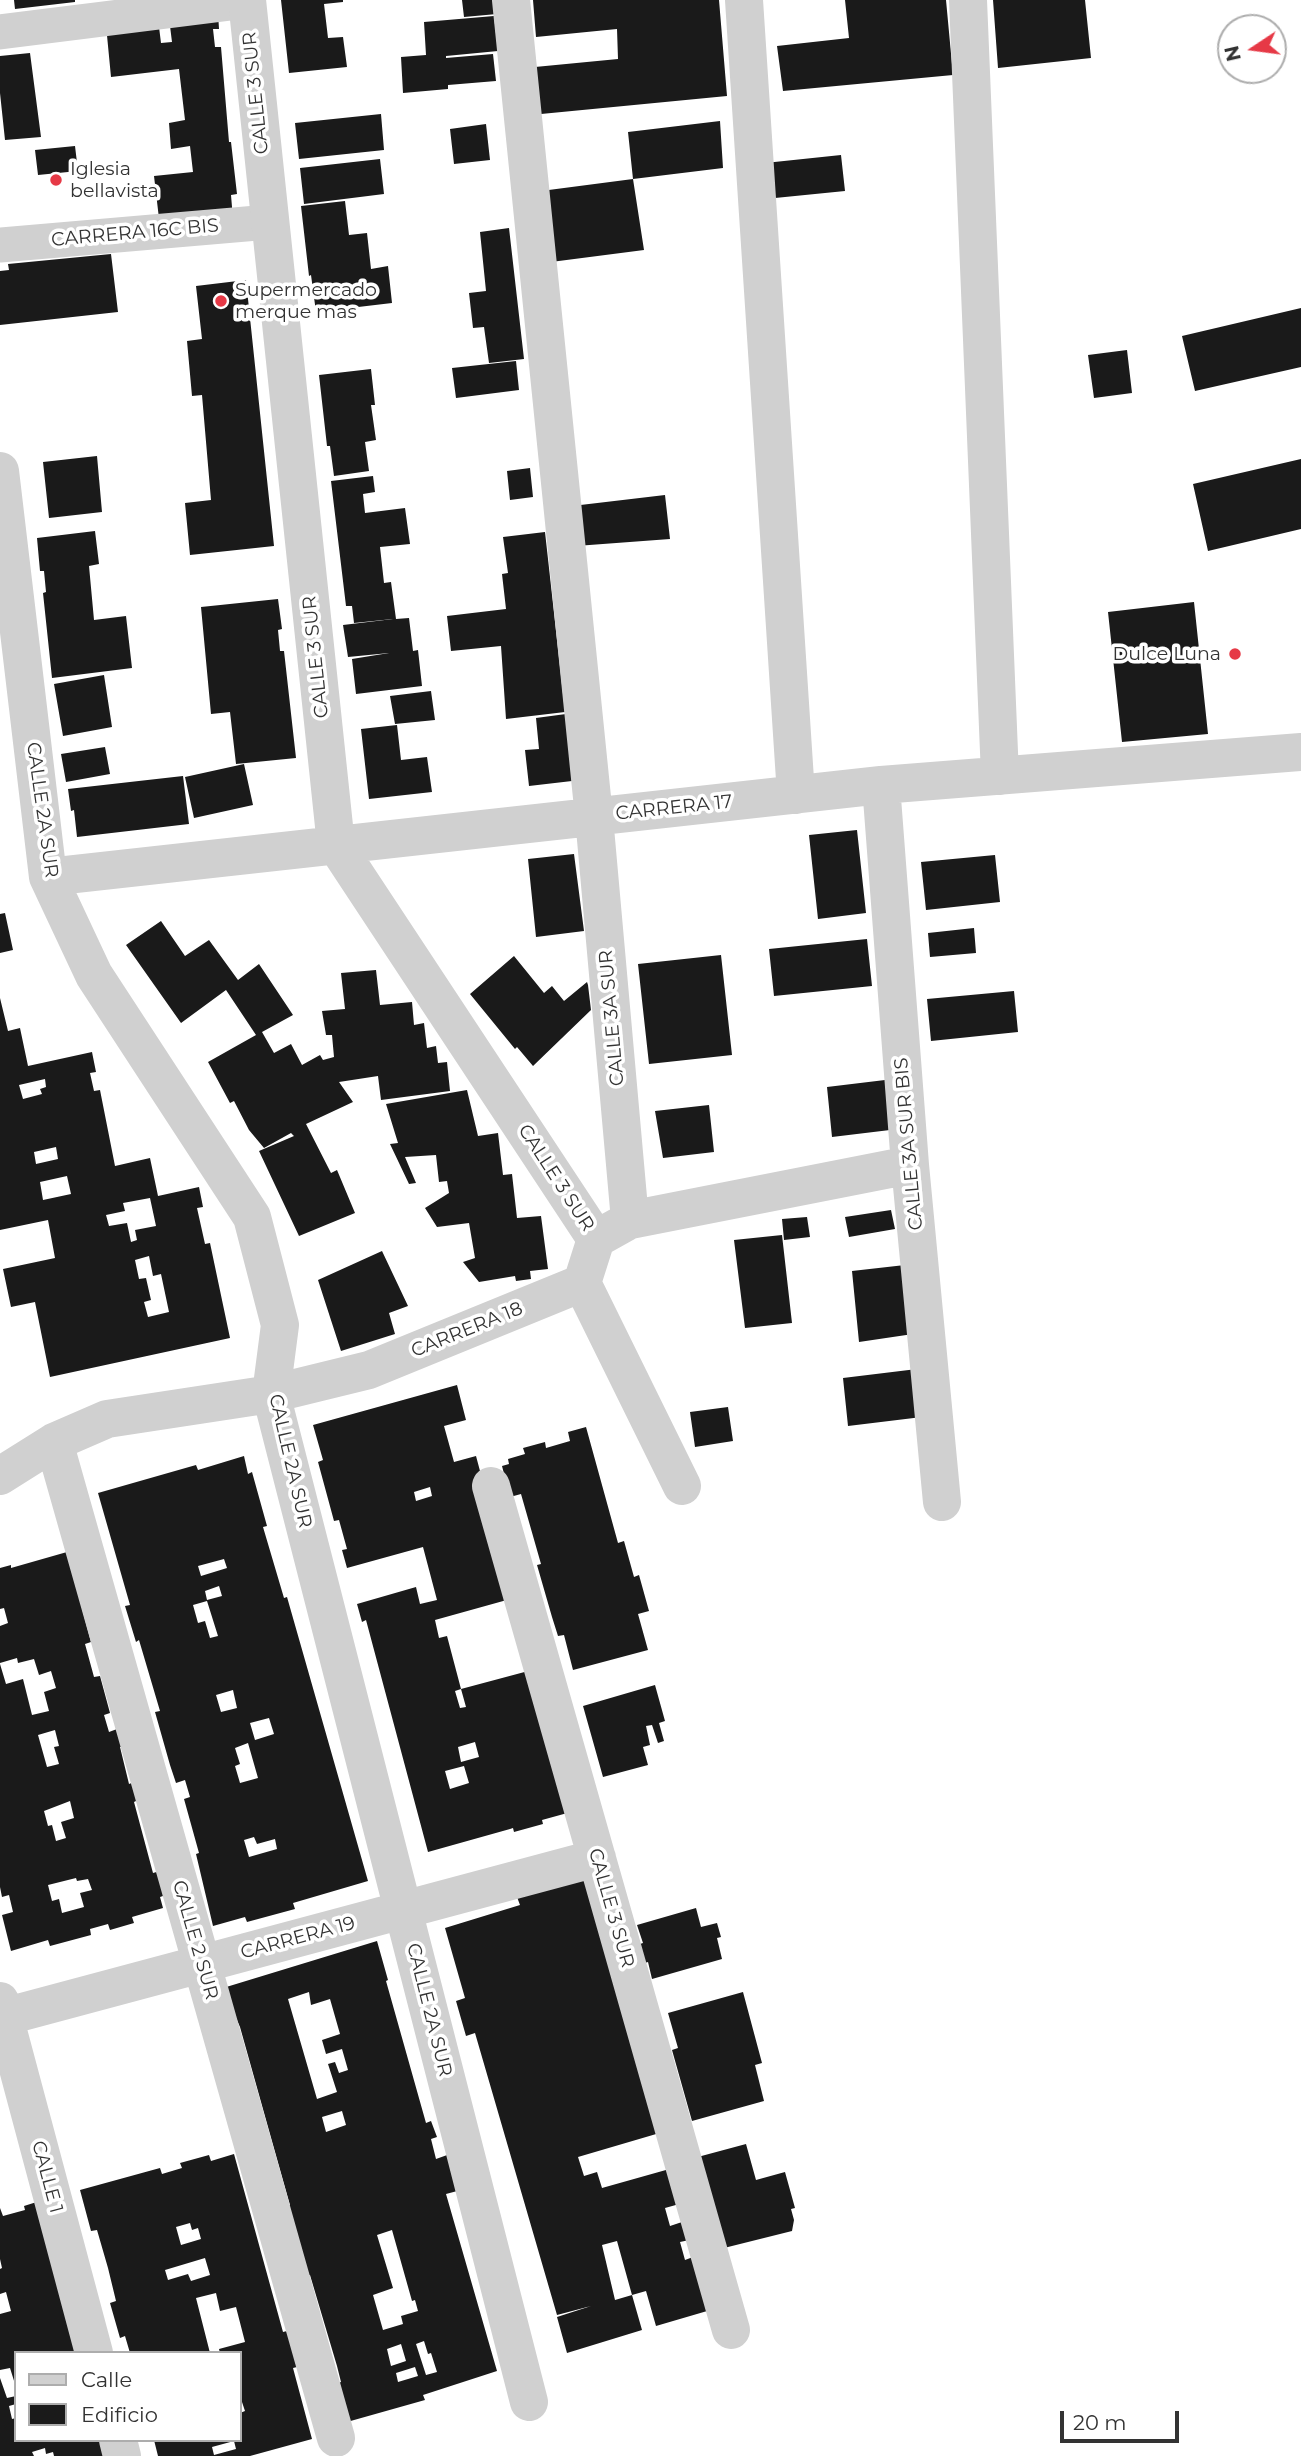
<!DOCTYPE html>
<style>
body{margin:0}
#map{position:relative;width:1301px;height:2456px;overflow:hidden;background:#fff;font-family:Montserrat,sans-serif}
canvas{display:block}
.legend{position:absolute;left:14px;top:2351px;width:228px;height:91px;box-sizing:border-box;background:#fff;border:2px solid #adadad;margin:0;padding:9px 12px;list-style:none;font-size:21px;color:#333}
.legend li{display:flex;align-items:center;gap:14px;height:35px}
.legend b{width:35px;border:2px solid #adadad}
.north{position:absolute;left:1217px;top:14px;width:70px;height:70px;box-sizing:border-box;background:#fff;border:2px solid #adadad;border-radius:50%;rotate:257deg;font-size:19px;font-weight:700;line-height:28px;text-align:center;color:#333}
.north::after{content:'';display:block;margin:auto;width:24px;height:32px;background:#e63946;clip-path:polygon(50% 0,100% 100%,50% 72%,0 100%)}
.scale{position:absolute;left:1060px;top:2411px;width:119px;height:32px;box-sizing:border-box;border:4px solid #333;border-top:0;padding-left:9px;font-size:21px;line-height:24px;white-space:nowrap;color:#333;-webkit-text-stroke:5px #fff;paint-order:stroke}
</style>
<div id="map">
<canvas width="1301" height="2456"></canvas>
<ul class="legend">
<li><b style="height:9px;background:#d0d0d0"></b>Calle</li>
<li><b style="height:19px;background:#1a1a1a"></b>Edificio</li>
</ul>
<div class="north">N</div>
<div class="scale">20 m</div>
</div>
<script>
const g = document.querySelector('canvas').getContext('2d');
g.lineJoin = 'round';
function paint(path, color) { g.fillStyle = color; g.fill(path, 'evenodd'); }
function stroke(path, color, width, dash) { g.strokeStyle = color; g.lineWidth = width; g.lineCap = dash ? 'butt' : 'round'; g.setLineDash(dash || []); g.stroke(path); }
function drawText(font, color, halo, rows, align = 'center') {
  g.font = font + ' Montserrat,sans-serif'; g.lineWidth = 7; g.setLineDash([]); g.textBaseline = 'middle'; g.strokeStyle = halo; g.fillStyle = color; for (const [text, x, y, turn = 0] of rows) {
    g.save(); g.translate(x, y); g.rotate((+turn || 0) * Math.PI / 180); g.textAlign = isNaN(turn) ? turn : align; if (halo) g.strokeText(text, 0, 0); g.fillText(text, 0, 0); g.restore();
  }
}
const building = new Path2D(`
 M14,0H75V2L15,9Z
 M281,0H343V2L324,4L328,38L343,37L347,67L289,73Z
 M462,0H495L497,14L464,17Z
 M533,0H719L727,96L541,114L535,67L618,59L617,29L536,37Z
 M845,0H946L953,75L783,91L777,46L849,38Z
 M993,0H1085L1091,58L998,68Z
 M218,13L219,29H213L215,47H221L229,142H231L237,194L231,195L233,219L160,227L154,176L193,172L190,146L171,149L169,123L185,120L179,69L111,77L106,25L158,19L161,43L172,42L169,18Z
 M494,16L498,51L446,56V58L493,54L496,81L448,85V89L403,93L401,57L426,55L424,22Z
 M30,53L41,137L5,140L0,93V56Z
 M381,114L384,150L299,159L295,123Z
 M720,121L723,168L633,179L644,250L551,262L541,191L633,179L628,132Z
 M486,124L490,160L454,164L450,129Z
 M75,146L78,171L38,175L35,150Z
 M841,155L845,191L775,198L765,163Z
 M380,159L384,194L304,204L300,168Z
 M345,201L349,235L367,233L371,269L388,266L392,303L316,312L311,275L309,276L301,206Z
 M509,228L524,359L489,363L484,327L473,328L469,293L486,291L480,232Z
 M111,254L118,312L0,325V271L9,270L8,264Z
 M246,280L274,546L190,555L185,503L211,500L202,395L192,396L187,341L202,339L196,286Z
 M1301,308V367L1195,391L1182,336Z
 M1127,350L1132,393L1094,398L1088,355Z
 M516,361L519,390L456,398L452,368Z
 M371,369L375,405H371L376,440L365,442L369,471L334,476L330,446H327L319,375Z
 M97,456L102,512L49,518L43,462Z
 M1301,459V529L1208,551L1193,484Z
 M530,468L533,497L510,500L507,471Z
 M373,476L375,492L363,494L365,513L405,508L410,544L380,547L384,583L391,582L396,619L409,618L413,651L418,650L422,686L356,694L352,659L389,653L348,657L343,625L393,619L354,623L352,606H346L331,481Z
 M665,495L670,539L576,546L572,506Z
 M95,531L99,564L89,566L94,620L126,616L132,668L52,678L43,593L46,592L44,571H40L37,538Z
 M545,532L565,712L506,719L501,646L451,651L447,616L506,609L502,574L508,573L503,537Z
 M278,599L282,629L278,630L280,651H284L296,758L236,764L230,712L211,714L201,607Z
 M1194,602L1208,734L1122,742L1108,612Z
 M104,675L112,727L63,736L54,684Z
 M431,691L435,720L395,724L390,696Z
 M566,714L572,781L529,786L525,750L539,749L536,718Z
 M397,725L401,760L427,757L432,792L369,799L361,729Z
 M105,747L110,774L66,782L61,754Z
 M244,764L253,805L194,818L185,777Z
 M183,776L189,824L77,837L74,810L71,811L68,789Z
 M857,830L866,913L818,919L809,835Z
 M574,854L584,931L536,937L528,859Z
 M995,855L1000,902L926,910L921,862Z
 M5,913L13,950L0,953V914Z
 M161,921L185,956L209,940L238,980L259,964L293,1015L262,1032L274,1053L291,1044L302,1065L320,1055L323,1060L334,1057L332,1035H326L322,1011L345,1009L341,973L376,970L380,1005L412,1002L414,1025L424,1023L427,1048L436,1046L438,1063L447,1062L450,1091L381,1100L378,1076L339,1082L353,1102L306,1124L331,1173L337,1170L355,1213L299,1236L259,1151L294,1136L291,1133L264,1148L249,1130L234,1101L230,1103L208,1062L256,1035L226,990L181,1023L126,945Z
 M974,928L976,953L930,957L928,933Z
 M867,939L872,986L774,996L769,949Z
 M721,955L732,1055L649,1064L638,964Z
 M514,956L544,993L552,986L564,1001L587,982L588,985L591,1010L533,1066L517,1047L515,1049L470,994Z
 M1014,991L1018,1032L931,1041L927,999Z
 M0,998L8,1031L20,1028L28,1066L92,1052L96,1072L90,1073L94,1091L100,1090L115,1166L150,1158L158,1196L199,1187L203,1207L197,1208L205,1244L210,1243L230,1338L50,1377L35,1302L11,1307L3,1269L55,1258L48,1220L0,1230ZM45,1079L46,1087L40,1089L42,1094L23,1099L19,1085ZM56,1147L58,1159L36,1164L34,1152ZM67,1176L71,1194L43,1200L40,1182ZM150,1198L156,1226L135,1230L137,1240L131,1242L127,1223L109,1226L106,1215L125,1211L123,1203ZM149,1256L153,1276L161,1274L169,1312L148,1317L144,1302L151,1300L146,1278L139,1279L135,1260Z
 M885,1080L890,1130L832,1137L827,1087Z
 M467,1090L478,1136L498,1133L503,1175L512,1174L517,1218L541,1216L548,1269L530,1271L531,1279L516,1281L515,1276L479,1282L463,1262L475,1258L469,1223L437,1227L425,1208L449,1193L447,1181L439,1182L436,1155L405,1157L416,1183L409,1184L390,1144L398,1143L386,1104Z
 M709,1105L714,1152L663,1158L655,1111Z
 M891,1210L895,1229L849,1237L845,1217Z
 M807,1217L810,1237L784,1240L782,1219Z
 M782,1235L792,1323L745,1328L734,1240Z
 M382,1251L408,1306L389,1313L395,1334L341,1351L318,1280Z
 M905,1265L913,1334L859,1342L852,1271Z
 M917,1369L922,1417L848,1426L843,1378Z
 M457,1385L466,1420L444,1426L454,1462L476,1456L514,1598L435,1620L439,1638L447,1636L461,1689L455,1691L460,1708L466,1707L461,1689L532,1670L571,1812L542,1820L543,1824L514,1832L513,1828L510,1829L428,1852L366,1620L362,1622L357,1604L416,1587L420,1604L437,1600L423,1547L347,1568L342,1550L347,1549L339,1520L334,1521L318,1462L323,1460L313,1425ZM430,1487L432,1496L416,1501L414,1492ZM475,1742L479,1757L461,1762L458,1747ZM464,1766L469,1783L450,1789L445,1771Z
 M728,1407L733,1441L695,1447L690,1412Z
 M586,1427L618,1543L624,1541L634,1577L639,1575L649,1611L638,1614L648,1650L573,1670L564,1635L558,1636L552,1617L537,1565L541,1564L521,1494L510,1497L502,1466L509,1464L508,1459L525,1454L523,1448L545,1442L546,1448L570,1441L568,1432Z
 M244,1456L248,1474L252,1472L267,1526L263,1527L284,1598L287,1597L368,1881L293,1903L295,1909L247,1922L245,1917L213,1926L196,1854L199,1853L184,1799L190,1797L185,1780L176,1783L170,1765L155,1712L160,1711L139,1640L136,1642L125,1606L130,1605L98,1493L196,1465L198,1470ZM224,1559L227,1568L201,1576L198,1566ZM219,1586L222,1596L207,1600L205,1591ZM207,1601L218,1636L210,1638L205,1621L198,1623L193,1605ZM233,1690L237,1708L221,1712L216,1695ZM269,1718L274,1734L255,1740L250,1723ZM248,1743L258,1778L240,1783L235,1766L240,1764L235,1748ZM254,1837L257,1844L275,1839L277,1849L249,1857L244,1840Z
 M67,1552L91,1642L85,1644L94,1677L100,1676L110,1713L104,1715L109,1732L117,1729L122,1747H120L129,1784L134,1782L138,1800L134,1802L153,1873L160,1871L166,1895L160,1897L163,1908L132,1917L134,1923L110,1930L108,1924L90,1929L91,1935L50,1946L48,1940L11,1951L2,1915L13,1912L9,1895L2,1897L0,1887V1664L6,1684L23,1679L32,1715L49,1711L44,1692L56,1688L51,1671L39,1675L34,1659L18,1663L17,1658L0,1663V1626L8,1623L4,1608L0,1609V1568L11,1565V1568ZM55,1730L59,1746L54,1747L59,1764L47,1767L38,1735ZM70,1801L74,1818L61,1822L66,1838L56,1841L52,1825L48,1826L44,1811ZM76,1878L77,1881L88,1879L92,1890L80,1893L84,1907L62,1913L59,1899L52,1901L48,1885Z
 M655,1685L665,1721L659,1723L664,1741L658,1743L652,1725L646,1726L650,1745L643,1747L648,1765L603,1777L583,1706Z
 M597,1873L663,2132L578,2157L584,2176L597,2172L602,2188L673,2168L683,2203L665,2208L670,2226L688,2220L694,2239L680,2242L685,2260L701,2254L714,2309L656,2326L646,2291L632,2295L617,2241L602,2245L615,2300L632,2295L642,2330L567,2353L557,2317L591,2306L557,2315L475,2033L466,2036L456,2001L465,1998L445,1928L520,1905L517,1897Z
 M696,1908L701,1927L717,1923L721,1937L717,1938L722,1959L652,1979L648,1962L645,1963L640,1944L643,1943L637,1925Z
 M377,1941L388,1980L386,1981L426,2123L431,2121L437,2137L431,2139L436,2159L450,2154L461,2190L446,2194L497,2371L423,2395L425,2400L347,2422L336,2384L341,2382L337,2366L310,2275L305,2277L285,2206L290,2205L270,2134L240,2027L223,1988ZM309,1992L311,2005L330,1999L340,2034L322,2040L326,2054L342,2049L348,2070L339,2073L335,2062L328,2064L337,2092L317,2099L288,1999ZM342,2111L346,2125L326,2132L322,2117ZM392,2230L412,2301L415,2300L418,2311L401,2316L403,2324L383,2330L373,2295L393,2288L377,2235ZM424,2341L428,2354L431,2353L437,2372L426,2375L416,2344ZM401,2344L406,2361L391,2366L387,2349ZM415,2367L418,2376L398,2382L396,2373Z
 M743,1992L762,2063L755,2065L764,2101L692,2121L672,2050L678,2048L668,2013Z
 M746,2144L756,2180L785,2172L795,2208L791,2209L794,2220L792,2231L720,2249L694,2158Z
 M234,2154L283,2332L287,2331L297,2367L293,2368L312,2439L250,2456H158L154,2440H240V2413L245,2411L242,2402H240V2353H220L219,2349L245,2342L236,2307L220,2311L216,2293L196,2298L210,2353H130L125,2336L120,2338L110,2303L116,2301L108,2268L97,2230L91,2231L80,2190L160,2168L162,2174L182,2168L180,2163L209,2155L211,2161ZM190,2223L192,2230L198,2228L201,2239L181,2245L176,2227ZM205,2258L210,2275L191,2281L188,2274L168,2280L165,2270ZM234,2441L236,2449L214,2455L212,2447Z
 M43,2200L83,2353H16L15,2384L10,2368L0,2370V2314L11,2311L6,2292L0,2294V2269L2,2268L0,2259V2208L3,2216L25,2210L24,2206Z
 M0,2378L7,2398L16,2396V2404L9,2406L12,2419L16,2418V2440H106L110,2456H54L53,2452L46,2454L45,2448L32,2452L34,2456H0Z`);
const pedestrian = new Path2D(`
 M0,32L247,1
 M0,245L269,222`);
const minor = new Path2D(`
 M247,0L336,845L596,1239
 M511,0L594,817L630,1220
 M744,0L796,795
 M968,0L1000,776
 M0,471L48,877L94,975L252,1217L280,1325L271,1394L529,2402
 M881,785L910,1165L942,1502
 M48,877L881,785L1301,752
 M582,1283L682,1486
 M54,1442L336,2438
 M0,1476L54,1442L107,1419L271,1394L369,1370L582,1283L596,1239L630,1220L910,1165
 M491,1486L731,2330
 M0,2001L94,2353
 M0,2018L597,1858
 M118,2440L122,2456`);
const markers = [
 [56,180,7,"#e63946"],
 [221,301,7,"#e63946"],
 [1235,654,7,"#e63946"]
];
const streetNames = [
 ["CALLE 3 SUR",256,93,-96],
 ["CARRERA 16C BIS",135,233,-5],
 ["CALLE 3 SUR",316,657,-96],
 ["CARRERA 17",674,808,-6],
 ["CALLE 2A SUR",42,810,82],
 ["CALLE 3A SUR",612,1018,-95],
 ["CALLE 3A SUR BIS",909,1144,-95],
 ["CALLE 3 SUR",556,1178,57],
 ["CARRERA 18",467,1330,-22],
 ["CALLE 2A SUR",290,1461,77],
 ["CALLE 3 SUR",611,1908,74],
 ["CARRERA 19",298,1938,-15],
 ["CALLE 2 SUR",195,1940,74],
 ["CALLE 2A SUR",429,2010,76],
 ["CALLE 1",47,2177,75]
];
const poiNames = [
 ["Iglesia",70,169],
 ["bellavista",70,191],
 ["Supermercado",235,290],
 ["merque mas",235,312],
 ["Dulce Luna",1221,654,"right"]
];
paint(building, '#1a1a1a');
stroke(pedestrian, '#d0d0d0', 35);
stroke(minor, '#d0d0d0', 38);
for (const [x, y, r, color] of markers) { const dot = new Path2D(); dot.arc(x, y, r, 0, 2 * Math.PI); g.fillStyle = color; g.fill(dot); stroke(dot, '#fff', 2.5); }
drawText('19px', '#333', '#fff', streetNames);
drawText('19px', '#333', '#fff', poiNames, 'left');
</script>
